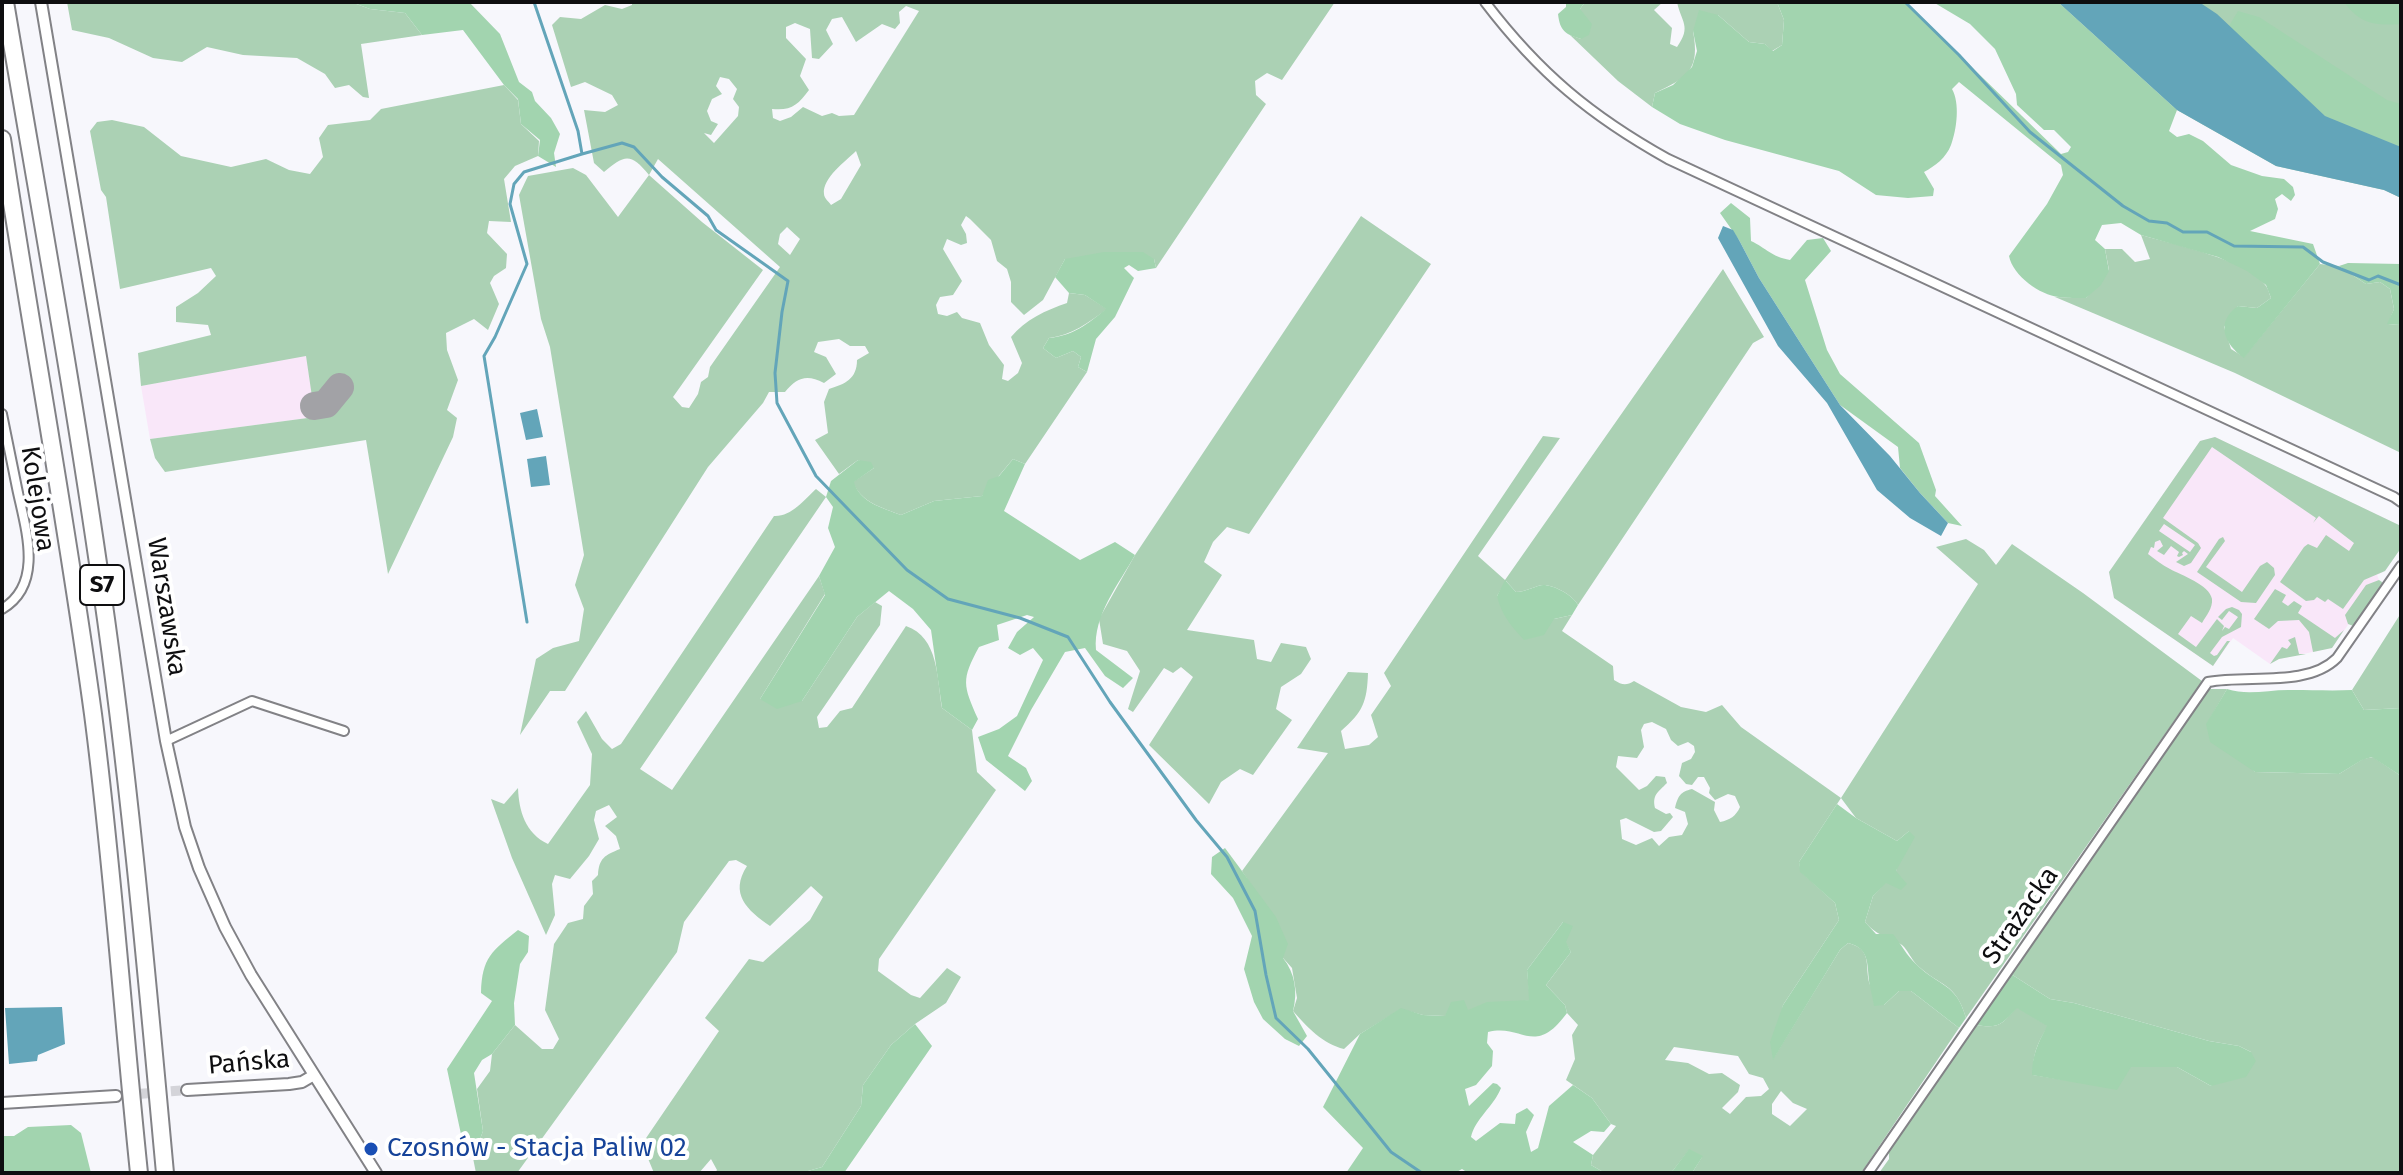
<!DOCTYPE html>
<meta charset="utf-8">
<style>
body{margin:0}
#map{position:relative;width:2403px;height:1175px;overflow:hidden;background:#f7f7fc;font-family:"Fira Sans",sans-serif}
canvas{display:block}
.frame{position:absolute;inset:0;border:4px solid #0e0e10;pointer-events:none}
</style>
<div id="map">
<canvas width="2403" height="1175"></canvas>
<div class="frame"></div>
</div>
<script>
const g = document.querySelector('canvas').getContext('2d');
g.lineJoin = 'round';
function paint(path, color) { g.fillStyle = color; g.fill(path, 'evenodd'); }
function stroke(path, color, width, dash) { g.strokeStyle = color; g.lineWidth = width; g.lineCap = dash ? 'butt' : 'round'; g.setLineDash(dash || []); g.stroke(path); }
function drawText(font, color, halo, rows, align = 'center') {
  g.font = font + ' "Fira Sans",sans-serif'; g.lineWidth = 8; g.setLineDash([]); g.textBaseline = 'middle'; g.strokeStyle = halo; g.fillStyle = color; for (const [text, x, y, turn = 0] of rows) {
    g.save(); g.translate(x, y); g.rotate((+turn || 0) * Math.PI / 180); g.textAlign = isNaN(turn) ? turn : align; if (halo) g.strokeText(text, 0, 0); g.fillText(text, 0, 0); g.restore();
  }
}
const industrial = new Path2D(`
 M306,355L316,417L150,439L141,386Z
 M2215,437L2401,526V548L2385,571L2377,575L2379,580L2332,648L2279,659L2270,664L2233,638L2213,666L2114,598L2109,572L2200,441Z`);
const green = new Path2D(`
 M67,2H351L370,9L405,13L422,35L361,44L369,98L363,97L349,85L335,88L325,74L297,58L243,55L207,47L182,62L153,58L109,38L72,30Z
 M632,2H1335L1282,80L1267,73L1255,81L1256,95L1266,104L1156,268L1154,259H1065L1043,300L1024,315L1011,302V282L1007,269L997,261L991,240L970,219L966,216L961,225L966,234L967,243L961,245L947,239L943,249L962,281L953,295L940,297L936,305L938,314L947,316L957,312L962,318L980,323L989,345L1004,365L1002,379L1008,381L1018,373L1022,363L1011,337C1025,320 1046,310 1067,303L1069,293L1085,295L1107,309C1088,323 1072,335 1049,338L1043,348L1056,358L1073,351L1081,357L1078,367L1087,372L1025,464L1013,459L982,496L934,501L901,515C883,508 860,502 853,482L874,468L858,460L839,474L815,440L828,433L824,402L829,389C845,384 857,379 857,360L869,353L865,346H850L839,339L818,342L814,352L826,357L836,374L824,383C807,374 797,377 785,392H769L763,403L708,467L565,691H550L520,735L536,659L553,648L579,641L584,609L575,585L584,555L550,347L541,319L519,195L528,176L573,168L586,175L618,217L649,175C631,153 625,154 604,172L594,163L584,110L605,112L618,105L612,95L585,82L571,87L552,25L560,17L581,19L605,5L622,9L632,5ZM906,6L919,11L854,115L839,116L832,113L822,116L803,107L791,117L780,121L773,118L772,109C791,111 798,105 809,90L800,76L806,59L786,38V27L795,23L810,29L812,58L819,59L833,44L826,30L832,19L842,17L856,42L882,24L895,29L900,23L899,12ZM720,77L729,79L737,89L733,99L739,107L738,116L714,143L704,133L711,135L718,124L711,121L707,111L712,99L722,94L716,86ZM856,151L861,165L841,199L831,205C829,202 824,198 824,194C822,178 846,161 856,151ZM658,159L780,267L710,367L708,377L701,382L698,394L689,408L682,407L673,397L763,270L702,222L649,175ZM787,227L800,239L790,255L778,244L780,234Z
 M1585,2H1663L1654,10L1672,28L1670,44L1677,47C1692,26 1681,22 1677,2H1777L1784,20L1782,45L1772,51L1765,44L1749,42L1718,15L1693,31C1700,69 1689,77 1655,93L1652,107L1618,81L1570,35L1581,39L1580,9Z
 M2058,2H2401V198L2384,190L2276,166L2177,110Z
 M504,85L518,100L521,124L539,141L538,156L515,166L504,179L511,222L489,221L487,233L507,254L506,268L494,276L490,283L499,304L488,330L474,319L446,333L447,350L458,380L447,410L457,418L453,437L388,574L366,440L165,472L155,458L150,439L315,417L306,356L141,386L138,353L211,335L208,325L176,322V307L198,293L216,276L211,268L120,289L106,197L101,190L90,131L97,122L112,120L144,127L181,156L231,167L266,159L289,170L310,174L323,157L319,138L328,125L370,120L381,109Z
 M1361,216L1431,264L1249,534L1227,527L1213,542L1204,562L1222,575L1187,630L1254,640L1257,659L1271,662L1281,643L1306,647L1311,659L1301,674L1281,687L1276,709L1292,720L1253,775L1240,769L1221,782L1209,804L1149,745L1193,677L1181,667L1173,673L1164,668L1133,712L1128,709L1140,671L1127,651L1103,644L1099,619L1135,555Z
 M2141,235C2172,244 2249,260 2266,286C2269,290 2269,294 2271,298L2257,308L2238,306L2224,327L2231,349L2244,357L2320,264L2339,266L2366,284L2380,282L2390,289L2394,309L2388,324L2401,325V453L2235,373L2055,297L2086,298L2109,270L2105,249H2122L2135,262L2150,259Z
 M1723,269L1764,337L1753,343L1578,605C1573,595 1554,585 1543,585C1538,585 1525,592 1516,592L1506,581L1497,596L1554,619L1572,615L1562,631L1613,666L1614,680C1622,685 1626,686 1634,681L1681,707L1706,712L1722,705L1741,727L1841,798L1978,584L1936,547L1966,539L1984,550L1996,565L2012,544L2083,593L2202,681L1966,1018C1956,982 1940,987 1917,965C1911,959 1908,950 1902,945C1888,935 1880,939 1865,922L1873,896L1896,871L1909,831L1897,841L1856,818L1841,798L1799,862L1801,872L1835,903L1839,920L1783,1005L1773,1059L1840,950L1848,943C1872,949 1865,964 1869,982C1871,990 1879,998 1884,1005L1899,991H1911L1959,1028L1861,1173H1692L1702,1157L1689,1150L1671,1173H1605L1591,1165L1593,1155L1616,1126L1611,1124L1592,1098L1566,1080L1575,1059L1572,1035L1578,1025L1567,1013L1565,1005L1546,985L1571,952L1565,942L1563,922L1527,970L1530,1000L1445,1016L1423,1015L1401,1009L1360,1034L1344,1049C1323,1044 1307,1027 1293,1011L1297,998L1292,968L1283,958L1257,894L1242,871L1328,753L1297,748L1348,672L1368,673C1367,702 1363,712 1341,731L1345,749L1369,745L1378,737L1371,715L1391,686L1384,673L1543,436L1560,438L1478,556L1505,580ZM1652,722L1666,729L1671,740L1678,746L1688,742L1694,746L1695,752L1691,759L1682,763L1679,776L1686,784L1692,785L1698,777H1704L1710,788L1709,793L1715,800L1728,794L1735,796L1740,807C1736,816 1730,820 1720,822L1714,810L1715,802L1692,789C1680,792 1678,796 1675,808L1685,812L1688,824L1682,835L1669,837L1659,846L1652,838L1636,845L1622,839L1620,820L1626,818L1654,832L1661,831L1673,817L1670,813L1666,814L1655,808C1652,795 1658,792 1667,783L1665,777L1656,776L1647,786L1639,790L1616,767L1618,756L1637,758L1644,747L1641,730L1644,724ZM1674,1047L1738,1056L1749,1074L1763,1078L1769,1089L1761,1096L1746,1097L1730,1114L1722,1108L1738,1092L1740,1085L1722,1073L1709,1074L1688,1063L1665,1060ZM1781,1091L1793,1103L1807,1109L1790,1126L1772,1114V1104Z
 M2215,437L2401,526V548L2385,571L2364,580L2343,609L2328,599L2325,602L2317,597L2314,600L2306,601L2280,582L2304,547L2308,544L2317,548L2326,535L2349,551L2354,543L2319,516L2313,523L2316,518L2212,447L2163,518L2198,543L2201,548L2191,563L2184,566L2176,562L2188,554L2184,551L2182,553L2183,555L2179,557L2177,556L2179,552L2171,546L2164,555L2157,551L2163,546L2160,540L2155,542L2154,548L2151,547L2148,554C2155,559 2162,565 2170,569C2181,575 2210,585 2212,599C2213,608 2206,616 2202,623L2191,616L2178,634L2196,647L2217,619L2224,626L2222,631L2225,627L2229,629L2238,617L2229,611L2222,620L2218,617L2226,609L2232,607L2239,610L2242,614L2241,627L2222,637L2210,653L2214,656L2217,655L2227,641H2230L2213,666L2114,598L2109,572L2200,441ZM2164,524L2195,545L2190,552L2159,531Z
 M816,489L826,497L640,769L672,790L819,576L825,594L760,699L802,701L857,617L875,602L882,606L880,625L817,717L819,728L827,727L840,711L852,708L906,626C939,637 937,679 942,708L972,730L977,772L996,790L879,959L878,971L911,995L920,998L947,968L961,977L946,1003L915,1024L891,1045L863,1085L861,1106L822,1167L801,1173H715L717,1170L711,1159L699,1173H654L642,1144L719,1031L705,1018L749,959L763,962L810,920L823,897L811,886L770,926C747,910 729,894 747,866L736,860L729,861L684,922L677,952L517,1173H476L473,1158L483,1131L477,1089L490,1071L492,1054L515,1025L542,1049H553L559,1039L545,1010L554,944L568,923L583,919L584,906L593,894L592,881L598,875C599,858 605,855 620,849L616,836L605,826L617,817L609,805L596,811L594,820L599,839L589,856L570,879L555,875L552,884L555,915L546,935L512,858L491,799L504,804L518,788C519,811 525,833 548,844L590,785L592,754L577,722L586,711L602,739L612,749L621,744L774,516C791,517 804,500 816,489Z
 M2223,537L2225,541L2206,567L2242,592L2260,566L2267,562L2274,568L2275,575L2256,603L2241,602L2197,572L2219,539Z
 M2379,580L2382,582L2383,587L2356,627L2348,624L2345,615L2366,585Z
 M2275,589L2286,595L2282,602L2288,606L2294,601L2302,606L2298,613L2335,638L2344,630L2332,648L2313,652L2309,632L2299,620L2278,621L2269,629L2254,619Z
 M2401,613V708L2364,710L2352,690Z
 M2295,637L2299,654H2306L2279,659L2270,664L2282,647L2287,649L2291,644L2288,640Z
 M2209,689H2227L2207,724L2255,772L2339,774L2363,759L2373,757L2401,776V1173H1879L1889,1159V1151L1976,1025C2000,1029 2002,1024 2017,1007L2048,1026C2037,1043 2032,1056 2033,1075L2089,1084L2131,1066L2177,1067L2211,1086L2251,1052L2239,1046L2209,1041L2074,1003L2050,999L2011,974Z`);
const forest = new Path2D(`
 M351,2H469L500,34L519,82L532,92L535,101L551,118L560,134L554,153L556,167L538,156L540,140L521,124L518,99L504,85L463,30L422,35L405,13L370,9Z
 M1566,2H1585L1580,9L1592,24L1589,35L1581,39C1565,34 1560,31 1558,14L1566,7Z
 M1777,2H1905L2061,154L2068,152L2071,147L2054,130H2044L2017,105L2016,94L1995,49L1970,24L1933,2H2058L2177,110L2169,131L2177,137L2189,134L2203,141L2231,165L2262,176L2284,179L2293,187L2295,195L2291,201L2282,194L2275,199L2278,209L2275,219L2250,231L2313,244L2320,264L2244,358C2224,344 2215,322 2238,306L2257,308L2271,298L2266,285L2247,271L2218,257L2141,235L2121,223L2102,225L2095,240L2105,249L2109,271L2101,285L2086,298C2077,298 2068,298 2059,297C2040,295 2013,276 2009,256L2047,204L2063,175L2061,165L1959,82L1952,89C1960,103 1957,129 1951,145C1946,158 1935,166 1924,172L1934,189L1933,196L1908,198L1876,195L1839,171L1725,140L1680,124L1652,107L1655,93L1673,85L1692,67L1697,51L1693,31L1699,10L1718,15L1749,42L1765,44L1773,51L1782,45L1784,20Z
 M2344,2H2401V24C2375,26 2360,24 2344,2Z
 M2238,11L2259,17L2387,100L2401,104V147L2325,116L2229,26Z
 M1731,203L1750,218L1751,241C1766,248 1772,257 1790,260L1807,240L1823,238L1831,251L1805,280L1827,350L1840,374L1919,443L1936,490L1935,496L1962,526L1948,523L1920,493L1900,468L1898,447L1840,405L1759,278L1739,240L1720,213Z
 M1104,252H1143L1154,259L1156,268L1138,271L1129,265L1124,268L1134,278L1115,317L1096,339L1087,372L1078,367L1081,357L1073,351L1056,358L1043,348L1049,338C1072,336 1088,324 1106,309L1085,295L1069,293L1055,277L1065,259Z
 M2348,263L2401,264L2400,325L2387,324L2394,309L2390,289L2380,282L2366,284L2339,266Z
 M1013,459L1025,464L1004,511L1080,560L1115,542L1135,555C1119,584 1093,615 1096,650L1133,678L1123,688L1105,676L1085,648L1065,652L1031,710L1008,756L1026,768L1032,781L1025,791L986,760L978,737L999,729L1017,716L1043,660L1033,648L1020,655L1008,648L1017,632L1034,617L1027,615L997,625L999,640L979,647C961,680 963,685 978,719L972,730L942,708L931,630L913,609L889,591L857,617L802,701L777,709L760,699L825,595L819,576L835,547L828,528L833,507L826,497L831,481L858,460L871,462L874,468L854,482C859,502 883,508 901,515L934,501L982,496L988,480L999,476Z
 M1505,580L1516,592C1525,592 1538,585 1543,585C1554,585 1573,595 1578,605L1572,615L1554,619L1544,635L1524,640C1511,626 1501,614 1497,596Z
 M2227,689C2249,696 2270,689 2293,690C2313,690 2332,691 2352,690L2364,710L2401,708V776L2372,757L2362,760L2339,774L2255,772L2210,742L2206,724Z
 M1837,804L1856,818L1897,841L1909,831L1915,837L1896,871L1907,884L1901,890L1886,883L1873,896L1865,922L1876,934H1893C1901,944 1907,956 1916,964C1939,987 1956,982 1966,1018L1959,1028L1911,991H1899L1884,1005L1874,1006C1873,999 1871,993 1870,986C1866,967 1872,949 1848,943L1840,950L1773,1060L1770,1042L1783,1005L1839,920L1835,903L1800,872L1799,862Z
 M1225,848L1276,917L1288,944L1283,958C1295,973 1298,992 1293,1011L1307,1036L1299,1046L1285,1039L1263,1019L1254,1002L1244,969L1252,936L1233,898L1211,874L1212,857Z
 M1563,922L1573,926L1566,942L1571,952L1546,985L1565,1005L1567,1013C1534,1058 1523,1023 1488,1032L1487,1043L1493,1051L1492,1066L1476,1085L1465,1089L1469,1106L1493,1083L1497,1084L1501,1088C1494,1106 1475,1119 1471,1137L1476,1141L1500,1123L1515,1124L1516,1114L1527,1108L1534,1115L1526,1132L1531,1152L1538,1148L1549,1106L1573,1085L1592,1098L1611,1124L1604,1132L1591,1131L1573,1142L1593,1155L1591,1165L1605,1173H1468L1462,1169L1455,1173H1346L1363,1148L1323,1107L1360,1034L1401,1008L1423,1015L1445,1016L1451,1002L1464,1000L1468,1010L1487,1002L1529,1000L1527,970Z
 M518,930L529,936L528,952L520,964L514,1003L515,1025L492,1054L482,1060L474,1073L483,1131L473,1158L465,1153L447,1069L492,1001L481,993C482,957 492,951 518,930Z
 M2011,974L2050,999L2074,1003L2209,1041L2239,1046L2251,1052L2256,1061L2246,1077L2211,1086L2177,1067H2131L2117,1090L2032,1075C2032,1055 2038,1043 2047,1026L2017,1008C2002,1024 2000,1029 1976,1025Z
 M915,1024L932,1046L844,1173H801L822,1167L861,1106L863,1085L891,1045Z
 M71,1125L81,1133L91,1173H2V1136H14L28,1127Z
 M1689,1149L1703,1156L1692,1173H1671Z`);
const water = new Path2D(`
 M2058,2H2199L2217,14L2325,116L2401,147V198L2384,190L2276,166L2177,110Z
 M1723,226L1733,230L1739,240L1759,278L1840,405L1890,456L1920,493L1948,523L1941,536L1910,518L1877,490L1827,403L1778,346L1718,238Z
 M537,409L543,437L526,440L520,413Z
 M546,456L550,485L531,487L527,459Z
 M62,1007L65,1044L38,1055L37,1061L9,1064L5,1008Z`);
const stream = new Path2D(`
 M1905,2L1959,55L2030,132L2123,206L2149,221L2167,223L2183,232H2207L2234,246L2303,247L2323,262L2369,280L2378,276L2401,285
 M582,154L622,143L634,147L662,177L708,216L716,230L788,281L782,312L775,373L777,403L816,476L907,570L948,599L1020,618L1068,637L1110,702L1196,820L1227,857L1255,911L1266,975L1276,1018L1308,1049L1391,1152L1422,1173
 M527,622L484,356L495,337L527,264L510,204L514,184L524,172L582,154L578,131L534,2`);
const taxiway = new Path2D(`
 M314,406L326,404L340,387`);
const tertiaryTunnel = new Path2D(`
 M126,1095L187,1090`);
const minor = new Path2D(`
 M1485,2C1539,73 1591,116 1668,159L2394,497L2401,502
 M2,414C7,439 12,464 17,488C25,527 45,584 2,609
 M166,741L252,701L344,731
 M1868,1173L2208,682C2247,674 2307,688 2337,658L2401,566`);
const tertiary = new Path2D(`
 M41,2L166,741L185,827L199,868L225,927L251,975L376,1173
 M187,1090L289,1084L302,1082L314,1075
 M2,1103L116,1096`);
const motorway = new Path2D(`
 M5,2C38,198 74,394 102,591C130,784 147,979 165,1173
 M2,139C31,331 67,522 93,714C113,867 123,1020 139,1173`);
const markers = [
 [371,1149,8,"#1a4fb4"]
];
const shields = [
 [102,585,44]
];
const shieldNames = [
 ["S7",102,585]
];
const streetNames = [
 ["Kolejowa",37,499,81],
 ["Warszawska",166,607,81],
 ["Strażacka",2021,916,-55],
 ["Pańska",249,1063,-5]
];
const transitNames = [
 ["Czosnów - Stacja Paliw 02",387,1149]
];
paint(industrial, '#f9e7f9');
paint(green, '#abd1b4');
paint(forest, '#a2d4af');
paint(water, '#63a5b9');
stroke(stream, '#63a5b9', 3);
stroke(taxiway, '#a2a2a6', 28);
stroke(tertiaryTunnel, '#d4d4d9', 10, [10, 5]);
stroke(minor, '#828286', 12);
stroke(tertiary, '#828286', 14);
stroke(motorway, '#828286', 20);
stroke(minor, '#fff', 8);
stroke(tertiary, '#fff', 10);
stroke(motorway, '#fff', 16);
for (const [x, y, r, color] of markers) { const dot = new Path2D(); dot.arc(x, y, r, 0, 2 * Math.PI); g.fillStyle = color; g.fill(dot); stroke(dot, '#fff', 3); }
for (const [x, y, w] of shields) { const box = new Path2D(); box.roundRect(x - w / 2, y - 20, w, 40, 6); g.fillStyle = '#fff'; g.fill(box); stroke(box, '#0e0e10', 2); }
drawText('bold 24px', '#0e0e10', null, shieldNames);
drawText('26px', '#0e0e10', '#fff', streetNames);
drawText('26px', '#164399', '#fff', transitNames, 'left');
</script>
